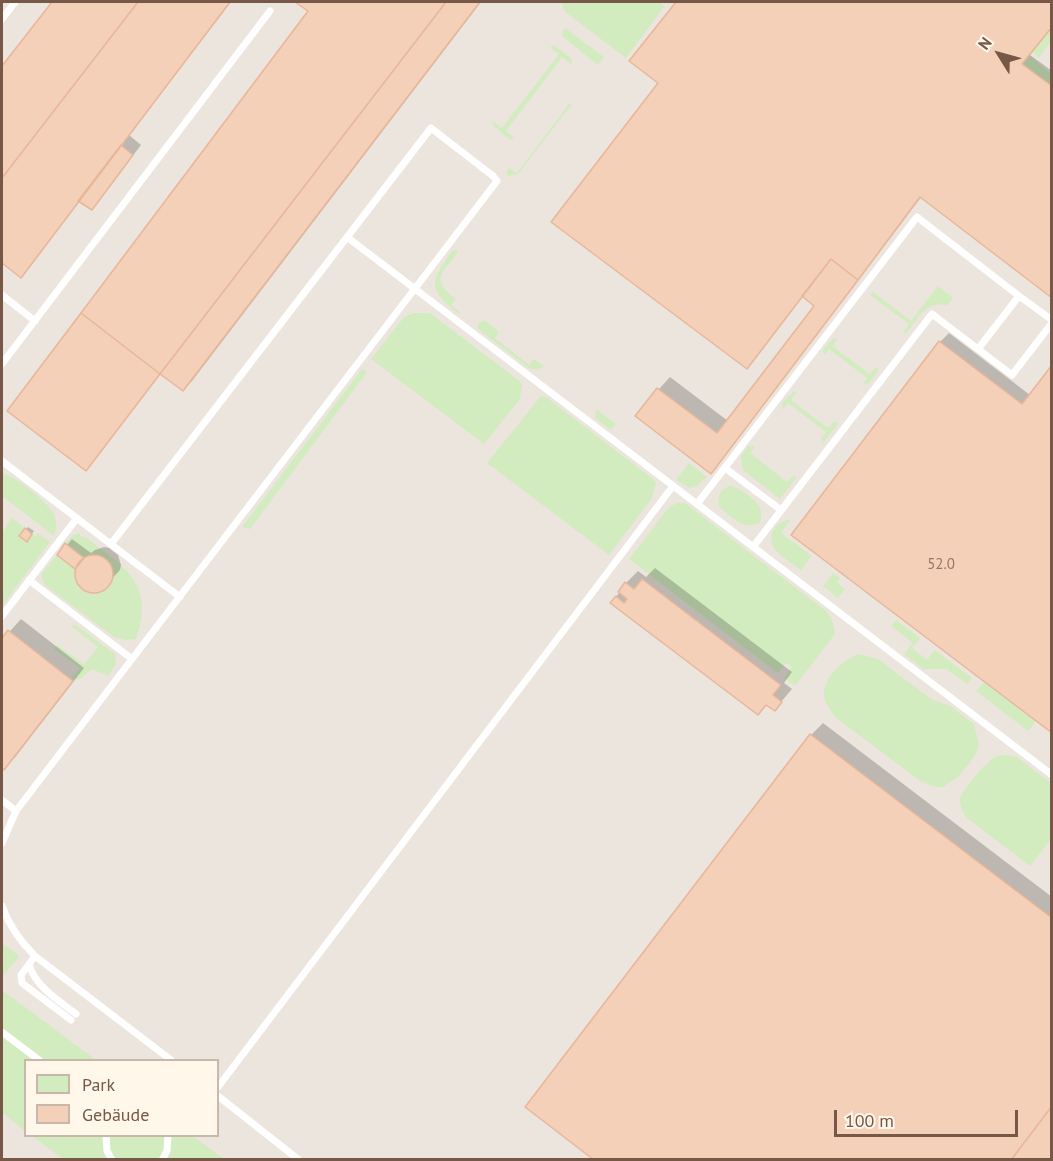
<!DOCTYPE html>
<meta charset="utf-8">
<style>
body{margin:0}
#map{position:relative;width:1053px;height:1161px;overflow:hidden;background:#fdf3e2;font-family:"PT Sans",sans-serif}
canvas{display:block}
.frame{position:absolute;inset:0;border:3px solid #775847;pointer-events:none}
.legend{position:absolute;left:24px;top:1059px;width:195px;height:78px;box-sizing:border-box;background:#fff7ea;border:2px solid #c9b7a9;margin:0;padding:8px 10px;list-style:none;font-size:18px;color:#775847}
.legend li{display:flex;align-items:center;gap:12px;height:30px}
.legend b{width:30px;border:2px solid #c9b7a9}
.north{position:absolute;left:969px;top:24px;width:60px;height:60px;-webkit-text-stroke:4px #fff7ea;paint-order:stroke;rotate:307deg;font-size:16px;font-weight:700;line-height:24px;text-align:center;color:#775847}
.north::after{content:'';display:block;margin:auto;width:21px;height:27px;background:#775847;clip-path:polygon(50% 0,100% 100%,50% 72%,0 100%)}
.scale{position:absolute;left:834px;top:1110px;width:184px;height:27px;box-sizing:border-box;border:3px solid #775847;border-top:0;padding-left:8px;font-size:18px;line-height:21px;white-space:nowrap;color:#775847;-webkit-text-stroke:4px #fff7ea;paint-order:stroke}
</style>
<div id="map">
<canvas width="1053" height="1161"></canvas>
<div class="frame"></div>
<ul class="legend">
<li><b style="height:16px;background:#d2ecc0"></b>Park</li>
<li><b style="height:16px;background:#f4d0b9"></b>Gebäude</li>
</ul>
<div class="north">N</div>
<div class="scale">100 m</div>
</div>
<script>
const g = document.querySelector('canvas').getContext('2d');
g.lineJoin = 'round';
function paint(path, color) { g.fillStyle = color; g.fill(path, 'evenodd'); }
function stroke(path, color, width, dash) { g.strokeStyle = color; g.lineWidth = width; g.lineCap = dash ? 'butt' : 'round'; g.setLineDash(dash || []); g.stroke(path); }
function drawText(font, color, halo, rows, align = 'center') {
  g.font = font + ' "PT Sans",sans-serif'; g.lineWidth = 6; g.setLineDash([]); g.textBaseline = 'middle'; g.strokeStyle = halo; g.fillStyle = color; for (const [text, x, y, turn = 0] of rows) {
    g.save(); g.translate(x, y); g.rotate((+turn || 0) * Math.PI / 180); g.textAlign = isNaN(turn) ? turn : align; if (halo) g.strokeText(text, 0, 0); g.fillText(text, 0, 0); g.restore();
  }
}
const industrial = new Path2D(`
 M2,2H1051V1159L2,1160ZM26,1060H218V1136H26Z`);
const green = new Path2D(`
 M562,2H660L664,7L626,58L564,11Z
 M565,28L604,57L598,65L563,37L562,32Z
 M1049,29L1051,31V41L1039,58L1032,52Z
 M554,45L572,59L571,64L562,57L506,131L514,138L510,140L492,124L493,122L502,128L559,54L550,48Z
 M1029,55L1051,74L1050,85L1022,64Z
 M570,103L572,104L518,174L508,176L506,172L509,168L517,173Z
 M453,250H457V254C441,275 430,279 456,299L451,305L460,312L459,314C426,289 430,281 453,250Z
 M938,286L953,298L947,306C926,299 917,320 906,334L903,332L909,324L870,295L873,292L911,321Z
 M414,313H430L522,383L520,399L484,444L371,359L404,317Z
 M484,320L499,332L495,338L529,365L534,359L545,367L537,369H530L478,329V324Z
 M834,338H838L832,346L870,374L876,367L879,370L869,383L863,384L867,378L829,349L824,356L823,349Z
 M362,369L367,372L250,529L242,527Z
 M793,392H796L791,400L828,428L835,421L838,424L824,442L821,439L826,432L788,403L783,410L782,403Z
 M541,396L546,397L653,479L656,483L652,498L609,555L487,463Z
 M596,409L616,424L611,430L595,418Z
 M748,446H755L750,453L787,482L794,475L797,477L780,499L743,470L741,456Z
 M689,463L707,477L697,486L690,488L676,480Z
 M2,474C13,474 48,502 53,513C57,521 57,528 54,536L2,496Z
 M729,486C738,486 756,499 760,508C762,513 761,518 760,523C744,531 732,517 720,508C716,498 720,490 729,486Z
 M677,503H685L826,611C832,618 834,624 835,634L795,686L784,678L792,667L786,663L779,672L775,671L629,559L669,507Z
 M12,518L35,536L38,533L50,542L2,606V532Z
 M791,519L781,533L812,556L801,570C789,561 762,547 774,529C778,522 784,521 791,519Z
 M80,533V536L87,538C125,567 156,585 136,639L125,640L114,637L46,586L42,580V573L57,555L75,569L76,581L84,590C123,604 119,542 84,558L65,543L73,535Z
 M833,573L840,578L837,583L845,589L838,598L823,586Z
 M896,620L920,638L912,648L927,660L935,650L972,678L967,684L947,669H923L904,654L913,643L891,626Z
 M76,625L115,654L116,664L108,676L92,669L80,679H71L80,668L54,649L57,645L84,664L98,647L71,626Z
 M858,654L878,659L931,699L950,706L974,724L979,744L974,757L959,776L943,787H935L919,780L835,717C832,712 827,706 825,700C819,680 843,660 858,654Z
 M984,682L1036,721L1028,731L976,691Z
 M1007,755L1017,757L1051,783V839L1030,866L967,818C963,812 960,808 960,800C961,791 988,759 997,756C1000,755 1003,755 1007,755Z
 M2,943L18,955V958L2,977Z
 M2,990L96,1060H26L25,1131L2,1112Z
 M32,1136H193L224,1159H63Z`);
const shadow = new Path2D(`
 M54,2H231L129,135L141,145L100,199L92,208L79,200L30,267L21,276L2,261V69Z
 M298,2H481L192,381L183,389L310,11Z
 M676,2H1052V27L1030,55L1052,71V296L922,196L722,460L711,472L638,416L659,389L670,377L728,421L817,305L660,83L631,61Z
 M949,333L1030,395L1052,731L793,535L940,342Z
 M28,527L34,531L29,538L26,529Z
 M72,539L91,553L95,550L104,547L109,548L118,555L121,565L120,570L102,589L91,591L85,589L78,580L77,569L59,555Z
 M655,568L792,672L784,683L792,689L775,709L612,603L626,583L638,571L646,577Z
 M21,619L84,668L16,756L4,768L2,766V640Z
 M823,723L1052,897V1160L811,735Z`);
const building = new Path2D(`
 M52,2H138L2,178V66Z
 M138,2H230L21,278L2,263V178Z
 M295,2H446L160,374L81,313L308,11Z
 M446,2H480L183,391L160,374Z
 M676,2H1052V27L1022,64L1052,86V298L920,197L858,280L831,259L747,369L551,222L658,83L629,61Z
 M121,145L133,155L92,210L78,201Z
 M831,259L858,280L711,474L635,416L657,388L717,433L814,306L802,296Z
 M81,313L160,374L86,471L7,411Z
 M939,341L1022,404L1052,365V733L791,535Z
 M25,528L32,534L27,542L19,536Z
 M65,543L84,558L75,569L57,555Z
 M75 574a19 19 0 1 1 38 0a19 19 0 1 1-38 0Z
 M642,579L781,685L773,695L782,702L775,711L766,705L758,715L610,603L616,596L624,603L627,599L618,592L625,582L634,589Z
 M8,630L73,681L4,770L2,768V638Z
 M810,734L1052,918V1106L1011,1160H594L525,1107Z
 M1052,1106V1160H1011Z`);
const service = new Path2D(`
 M2,19L15,2
 M347,237L1052,775
 M2,295L35,321
 M978,349L1019,296L1052,320
 M2,364L270,11
 M2,461L180,597
 M725,468L781,510
 M697,504L917,217L1019,296
 M753,547L932,314L1012,375L1052,323
 M29,580L132,659
 M2,616L77,518
 M2,800L16,811
 M2,843L16,811L497,181L493,176L431,128L111,544
 M2,906C9,926 20,941 35,956L171,1060
 M35,956L21,975L22,983L71,1020
 M29,965C37,988 57,999 76,1014
 M2,1032L39,1060
 M218,1087L673,486
 M218,1096L299,1160
 M106,1136L107,1151L112,1160
 M162,1160L167,1151L168,1136`);
const numberNames = [
 ["52.0",941,565]
];
paint(industrial, '#ece5de');
paint(green, '#d2ecc0');
paint(shadow, '#0003');
paint(building, '#f4d0b9');
stroke(building, '#e8b698', 1.5);
stroke(service, '#fff', 7);
drawText('15px', '#967664', null, numberNames);
</script>
